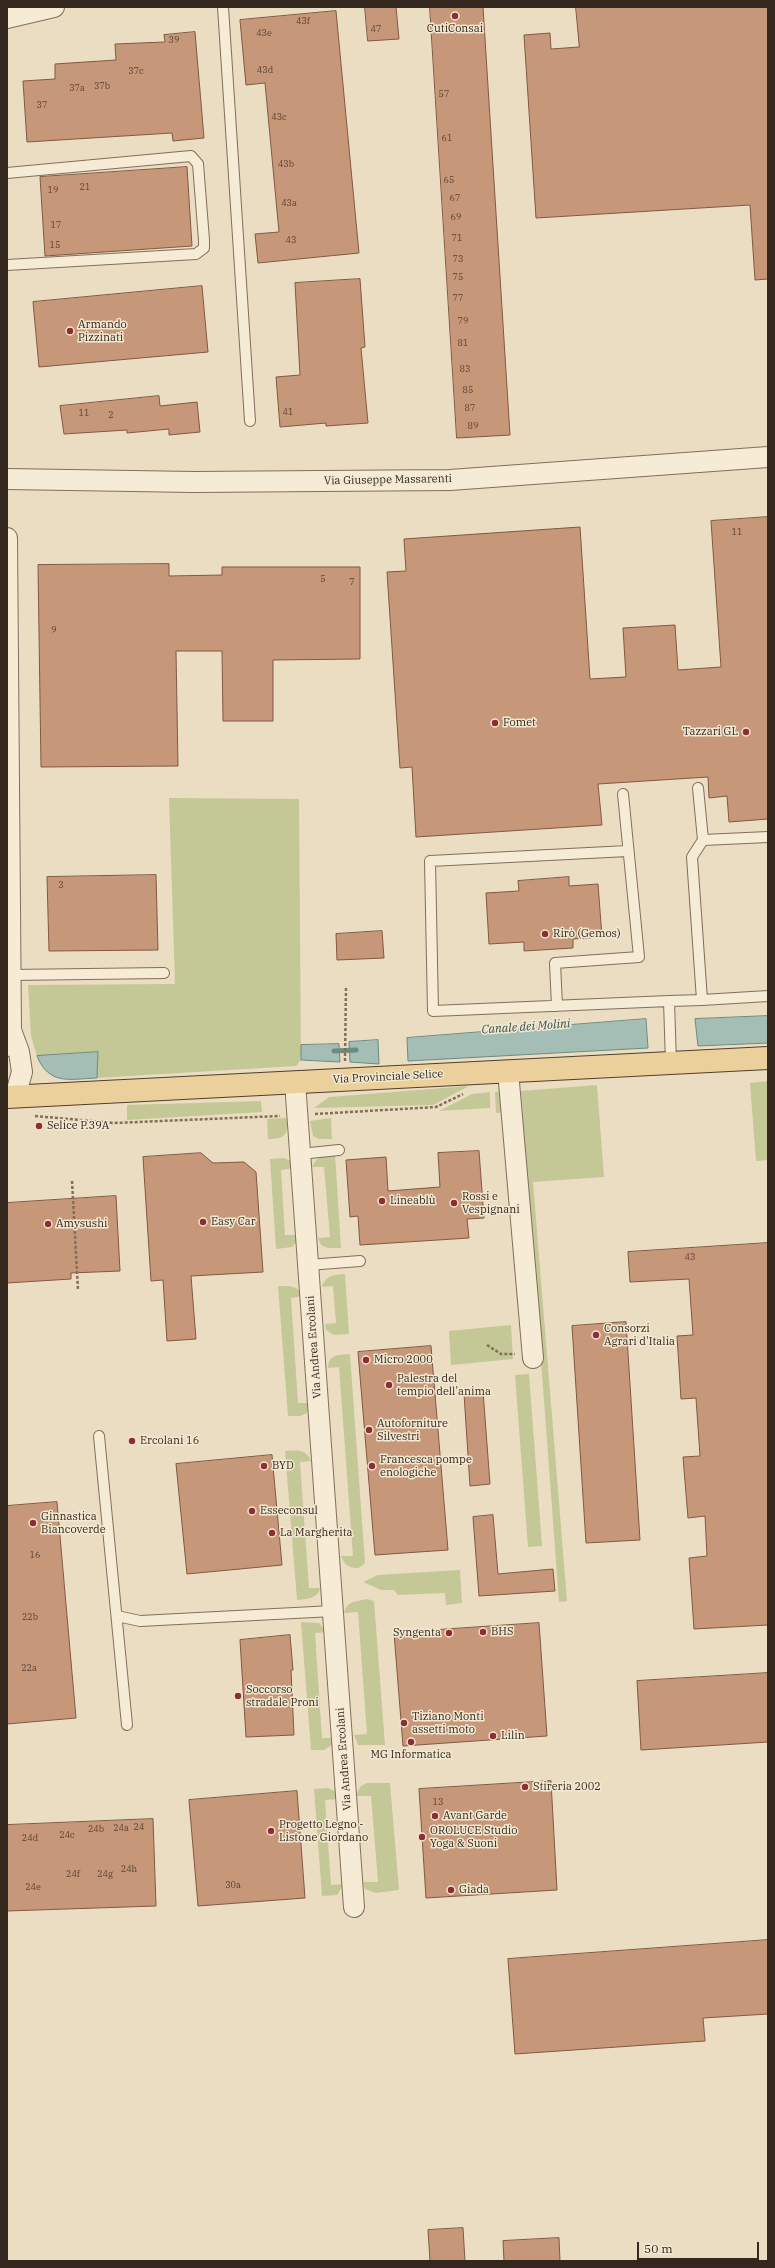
<!DOCTYPE html>
<meta charset="utf-8">
<style>
body{margin:0}
#map{position:relative;width:775px;height:2268px;overflow:hidden;background:#ebddc2;font-family:"IBM Plex Serif",serif}
canvas{display:block}
.frame{position:absolute;inset:0;border:8px solid #34271d;pointer-events:none}
.scale{position:absolute;left:637px;top:2242px;width:122px;height:18px;box-sizing:border-box;border:2px solid #34271d;border-top:0;padding-left:5px;font-size:12px;line-height:14px;white-space:nowrap;color:#34271d;-webkit-text-stroke:3px #f3e8d1;paint-order:stroke}
</style>
<div id="map">
<canvas width="775" height="2268"></canvas>
<div class="frame"></div>
<div class="scale">50 m</div>
</div>
<script>
const g = document.querySelector('canvas').getContext('2d');
g.lineJoin = 'round';
function paint(path, color) { g.fillStyle = color; g.fill(path, 'evenodd'); }
function stroke(path, color, width, dash) { g.strokeStyle = color; g.lineWidth = width; g.lineCap = dash ? 'butt' : 'round'; g.setLineDash(dash || []); g.stroke(path); }
function drawText(font, color, halo, rows, align = 'center') {
  g.font = font + ' "IBM Plex Serif",serif'; g.lineWidth = 3; g.setLineDash([]); g.textBaseline = 'middle'; g.strokeStyle = halo; g.fillStyle = color; for (const [text, x, y, turn = 0] of rows) {
    g.save(); g.translate(x, y); g.rotate((+turn || 0) * Math.PI / 180); g.textAlign = isNaN(turn) ? turn : align; if (halo) g.strokeText(text, 0, 0); g.fillText(text, 0, 0); g.restore();
  }
}
const green = new Path2D(`
 M169,798L299,799L301,1060L296,1066L97,1078L98,1052L37,1056L31,1036L28,985L175,984Z
 M768,1081V1160L756,1161L750,1083Z
 M597,1085L604,1177L533,1182L567,1601L559,1602L521,1091Z
 M469,1086L433,1105L314,1108L329,1097Z
 M503,1091L505,1112L496,1113L495,1092Z
 M490,1092V1108L439,1111L472,1094Z
 M261,1101L262,1112L127,1120V1105Z
 M287,1118C288,1136 285,1139 268,1139L267,1119Z
 M331,1118L332,1139H319L313,1136L310,1121Z
 M335,1154L341,1248H328L321,1245L318,1238L330,1237L324,1167H312C317,1156 323,1155 335,1154Z
 M284,1158L291,1161L293,1168L281,1170L285,1235H298L297,1241L292,1247L276,1249L270,1159Z
 M345,1274L349,1334L334,1335L326,1330L325,1324L336,1323L333,1286L322,1287C326,1275 333,1275 345,1274Z
 M278,1286C289,1286 298,1285 303,1296L291,1298L298,1403H310L307,1413L300,1416H288Z
 M511,1325L513,1359L451,1365L449,1331Z
 M350,1354L365,1563L359,1568C349,1568 345,1566 341,1556H353L339,1367L328,1368C328,1354 339,1355 350,1354Z
 M529,1374L542,1546L528,1547L515,1375Z
 M285,1451C298,1450 306,1449 311,1461L300,1462L309,1588H320C318,1599 306,1599 297,1600Z
 M460,1570L462,1603L446,1605L445,1593L398,1595L394,1590H381L363,1582L378,1575Z
 M367,1599L374,1601L385,1745H358L354,1735L367,1734L358,1612L344,1613C348,1600 355,1602 367,1599Z
 M301,1622L319,1623L326,1632L315,1633L322,1738H334L333,1744L324,1750H311Z
 M367,1783H390L399,1890L376,1893L365,1889L363,1882H378L371,1796H356L360,1787Z
 M328,1788L335,1791L338,1799L325,1800L331,1885L344,1884L337,1895L322,1896L314,1789Z`);
const water = new Path2D(`
 M768,1016V1043L698,1046L695,1019Z
 M646,1019L648,1048L408,1061L407,1038Z
 M378,1040L379,1064L350,1062L349,1042Z
 M339,1044L340,1062L301,1060V1045Z
 M98,1052L97,1078C70,1079 49,1086 37,1056Z`);
const stream = new Path2D(`
 M334,1051L356,1050`);
const building = new Path2D(`
 M365,7H396L399,39L368,41Z
 M430,7H483L510,435L457,438Z
 M576,7H768V279L755,280L750,205L536,218L524,35L550,33L551,49L579,47Z
 M336,11L359,253L258,263L255,234L279,232L265,83L246,85L240,20Z
 M195,32L204,138L173,141L172,133L27,142L23,81L55,79V64L116,60L115,44L165,42L164,35Z
 M187,167L192,246L45,256L40,177Z
 M360,279L365,347L361,348L368,423L326,426V423L280,427L276,377L300,375L295,283Z
 M202,286L208,352L39,367L33,302Z
 M159,396L160,406L197,402L200,432L169,435V429L127,433V430L64,434L60,406Z
 M768,517V819L729,822L727,796L709,798L708,777L598,784L602,825L416,837L412,767L400,768L387,572L406,571L404,539L580,527L590,679L626,677L623,628L675,625L678,670L721,667L711,521Z
 M169,564V576L222,575V567H360V659L273,660V721H223L222,651H176L178,766L41,767L38,565Z
 M156,875L158,950L49,951L47,877Z
 M569,877V886L598,884L602,937L573,939V948L524,951V942L489,944L486,893L519,891L518,881Z
 M382,931L384,958L337,960L336,934Z
 M479,1151L484,1218L467,1219L469,1238L360,1245L358,1216L350,1217L346,1160L386,1157L388,1191L440,1187L438,1153Z
 M201,1153L213,1163L244,1162L256,1172L263,1272L191,1276L196,1339L167,1341L163,1280L151,1281L143,1157Z
 M116,1196L120,1271L71,1273V1279L7,1283V1203Z
 M768,1243V1625L694,1629L689,1558L707,1556L705,1516L688,1518L683,1457L700,1456L696,1398L681,1399L677,1336L693,1335L689,1279L630,1282L628,1252Z
 M626,1322L640,1540L586,1543L572,1326Z
 M431,1346L448,1550L375,1555L358,1352Z
 M483,1391L490,1484L470,1486L464,1394Z
 M272,1455L282,1565L187,1574L176,1464Z
 M57,1502L76,1718L7,1724V1506Z
 M493,1515L498,1574L553,1569L555,1591L479,1596L473,1517Z
 M539,1623L547,1736L403,1746L394,1633Z
 M290,1635L293,1670H291L294,1735L246,1737L240,1640Z
 M768,1673V1742L641,1750L637,1681Z
 M551,1781L557,1890L426,1898L419,1789Z
 M297,1791L305,1898L198,1906L189,1800Z
 M153,1819L156,1906L7,1911V1825Z
 M768,1940V2014L703,2018L705,2041L515,2054L508,1959Z
 M463,2228L465,2261H430L428,2230Z
 M559,2238L560,2261H504L503,2241Z`);
const path = new Path2D(`
 M345,1061L346,987
 M315,1114L436,1107L463,1094
 M35,1116L114,1123L280,1116
 M72,1181L78,1290
 M487,1345L501,1354H515`);
const service = new Path2D(`
 M223,7L250,421
 M7,173L191,156L198,164L204,240V248L196,254L7,265
 M698,788L703,840L768,837
 M703,840L692,857L702,1000L768,996
 M628,851L430,861L433,1011L669,1001
 M11,975L164,973
 M557,1006L555,963L639,957L623,794
 M671,1063L669,1001L702,1000
 M300,1154L339,1150
 M308,1265L360,1261
 M99,1436L127,1725
 M117,1616L140,1621L333,1611`);
const minor = new Path2D(`
 M7,18L54,7
 M7,479L194,482L450,480L768,457
 M7,538L11,1030L7,1046
 M11,1030L19,1052L22,1072L15,1097
 M508,1071L533,1358
 M295,1082L354,1907`);
const primary = new Path2D(`
 M7,1097L768,1058`);
const markers = [
 [455,16,4,"#8e2e32"],
 [70,331,4,"#8e2e32"],
 [495,723,4,"#8e2e32"],
 [746,732,4,"#8e2e32"],
 [545,934,4,"#8e2e32"],
 [39,1126,4,"#8e2e32"],
 [382,1201,4,"#8e2e32"],
 [454,1203,4,"#8e2e32"],
 [203,1222,4,"#8e2e32"],
 [48,1224,4,"#8e2e32"],
 [596,1335,4,"#8e2e32"],
 [366,1360,4,"#8e2e32"],
 [389,1385,4,"#8e2e32"],
 [369,1430,4,"#8e2e32"],
 [132,1441,4,"#8e2e32"],
 [264,1466,4,"#8e2e32"],
 [372,1466,4,"#8e2e32"],
 [252,1511,4,"#8e2e32"],
 [33,1523,4,"#8e2e32"],
 [272,1533,4,"#8e2e32"],
 [483,1632,4,"#8e2e32"],
 [449,1633,4,"#8e2e32"],
 [238,1696,4,"#8e2e32"],
 [404,1723,4,"#8e2e32"],
 [493,1736,4,"#8e2e32"],
 [411,1742,4,"#8e2e32"],
 [525,1787,4,"#8e2e32"],
 [435,1816,4,"#8e2e32"],
 [271,1831,4,"#8e2e32"],
 [422,1837,4,"#8e2e32"],
 [451,1890,4,"#8e2e32"]
];
const numberNames = [
 ["43f",303,21],
 ["47",376,29],
 ["43e",264,33],
 ["39",174,40],
 ["43d",265,70],
 ["37c",136,71],
 ["37b",102,86],
 ["37a",77,88],
 ["57",444,94],
 ["37",42,105],
 ["43c",279,117],
 ["61",447,138],
 ["43b",286,164],
 ["65",449,180],
 ["21",85,187],
 ["19",53,190],
 ["67",455,198],
 ["43a",289,203],
 ["69",456,217],
 ["17",56,225],
 ["71",457,238],
 ["43",291,240],
 ["15",55,245],
 ["73",458,259],
 ["75",458,277],
 ["77",458,298],
 ["79",463,321],
 ["81",463,343],
 ["83",465,369],
 ["85",468,390],
 ["87",470,408],
 ["41",288,412],
 ["11",84,413],
 ["2",111,415],
 ["89",473,426],
 ["11",737,532],
 ["5",323,579],
 ["7",352,582],
 ["9",54,630],
 ["3",61,885],
 ["43",690,1257],
 ["16",35,1555],
 ["22b",30,1617],
 ["22a",29,1668],
 ["13",438,1802],
 ["24",139,1827],
 ["24a",121,1828],
 ["24b",96,1829],
 ["24c",67,1835],
 ["24d",30,1838],
 ["24h",129,1869],
 ["24f",73,1874],
 ["24g",105,1874],
 ["30a",233,1885],
 ["24e",33,1887]
];
const poiNames = [
 ["CutiConsai",455,29,"center"],
 ["Armando",78,325],
 ["Pizzinati",78,338],
 ["Fomet",503,723],
 ["Tazzari GL",738,732,"right"],
 ["Rirò (Gemos)",553,934],
 ["Selice P.39A",47,1126],
 ["Rossi e",462,1197],
 ["Vespignani",462,1210],
 ["Lineablù",390,1201],
 ["Easy Car",211,1222],
 ["Amysushi",56,1224],
 ["Consorzi",604,1329],
 ["Agrari d'Italia",604,1342],
 ["Micro 2000",374,1360],
 ["Palestra del",397,1379],
 ["tempio dell'anima",397,1392],
 ["Autoforniture",377,1424],
 ["Silvestri",377,1437],
 ["Ercolani 16",140,1441],
 ["Francesca pompe",380,1460],
 ["enologiche",380,1473],
 ["BYD",272,1466],
 ["Esseconsul",260,1511],
 ["Ginnastica",41,1517],
 ["Biancoverde",41,1530],
 ["La Margherita",280,1533],
 ["BHS",491,1632],
 ["Syngenta",441,1633,"right"],
 ["Soccorso",246,1690],
 ["stradale Proni",246,1703],
 ["Tiziano Monti",412,1717],
 ["assetti moto",412,1730],
 ["Lilin",501,1736],
 ["MG Informatica",411,1755,"center"],
 ["Stireria 2002",533,1787],
 ["Avant Garde",443,1816],
 ["Progetto Legno -",279,1825],
 ["Listone Giordano",279,1838],
 ["OROLUCE Studio",430,1831],
 ["Yoga & Suoni",430,1844],
 ["Giada",459,1890]
];
const streetNames = [
 ["Via Giuseppe Massarenti",388,480,-1],
 ["Via Provinciale Selice",388,1077,-3],
 ["Via Andrea Ercolani",314,1347,-94],
 ["Via Andrea Ercolani",344,1759,-94]
];
const waterNames = [
 ["Canale dei Molini",526,1027,-4]
];
paint(green, '#c4c896');
paint(water, '#a4beb5');
stroke(water, '#6c8b82', 1);
stroke(stream, '#6c8b82', 5);
paint(building, '#c7977a');
stroke(building, '#815842', 1);
stroke(service, '#836e5a', 12);
stroke(minor, '#836e5a', 22);
stroke(primary, '#513d2e', 24);
stroke(path, '#836e5a', 2.5, [3, 2]);
stroke(service, '#f6ebd4', 10);
stroke(minor, '#f6ebd4', 20);
stroke(primary, '#ecd09b', 22);
for (const [x, y, r, color] of markers) { const dot = new Path2D(); dot.arc(x, y, r, 0, 2 * Math.PI); g.fillStyle = color; g.fill(dot); stroke(dot, '#f3e8d1', 1.5); }
drawText('9px', '#594334', null, numberNames);
drawText('11px', '#34271d', '#f3e8d1', poiNames, 'left');
drawText('11px', '#34271d', '#f3e8d1', streetNames);
drawText('italic 12px', '#2e534f', '#f3e8d1', waterNames);
</script>
